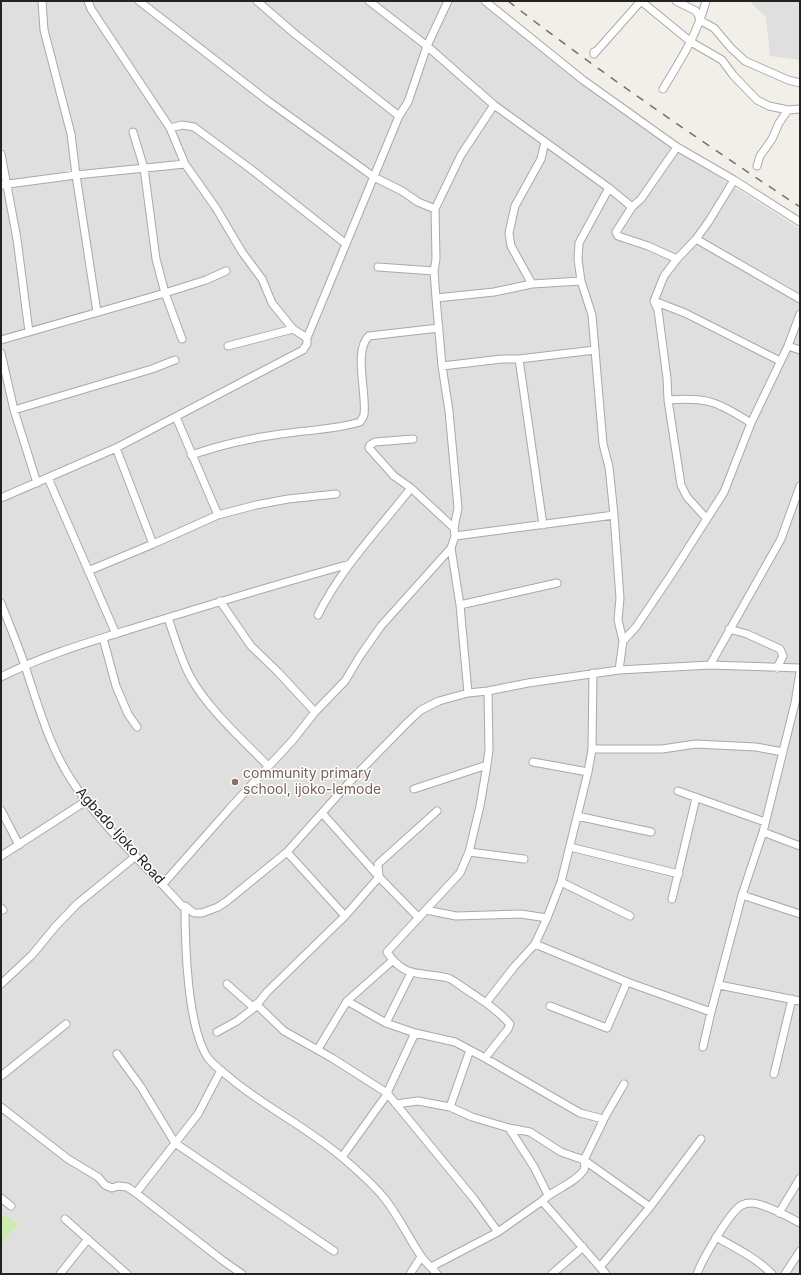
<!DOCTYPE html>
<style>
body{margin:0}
#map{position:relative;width:801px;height:1275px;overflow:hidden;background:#f2efe9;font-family:Inter,sans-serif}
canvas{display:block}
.frame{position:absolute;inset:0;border:2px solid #222;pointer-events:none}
</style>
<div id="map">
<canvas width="801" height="1275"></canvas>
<div class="frame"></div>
</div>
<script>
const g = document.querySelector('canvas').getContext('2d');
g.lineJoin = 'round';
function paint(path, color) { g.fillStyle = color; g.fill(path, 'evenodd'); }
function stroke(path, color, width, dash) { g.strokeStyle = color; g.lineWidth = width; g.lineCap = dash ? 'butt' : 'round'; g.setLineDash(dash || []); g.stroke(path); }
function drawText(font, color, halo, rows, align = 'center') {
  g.font = font + ' Inter,sans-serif'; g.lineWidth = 3; g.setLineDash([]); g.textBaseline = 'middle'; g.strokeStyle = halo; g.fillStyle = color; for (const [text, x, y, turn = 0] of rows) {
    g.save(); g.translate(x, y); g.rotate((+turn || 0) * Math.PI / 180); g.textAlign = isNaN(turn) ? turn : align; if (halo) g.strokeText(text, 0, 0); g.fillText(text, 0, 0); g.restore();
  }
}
const residential = new Path2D(`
 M1,1H480L575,77L691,159L800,229V1274H1V1244L20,1224L1,1214Z
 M749,1H800V60L770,56L766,17Z`);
const grass = new Path2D(`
 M1,1214L20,1224L1,1244Z`);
const minor = new Path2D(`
 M42,1L44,30L71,134L76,175L97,312
 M139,1L268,101L374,177L402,191L418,202L435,209
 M257,1L295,34L399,116
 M369,1L427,46L494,105L609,188L632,207
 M485,1L583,80L677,147L734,180L800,222
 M676,1L696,11L701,21L714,28L731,48L745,61L788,80L800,83
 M594,52V54L641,1L691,42L722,60L733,75L757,100L769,106L788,110L800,109
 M663,89C681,59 697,35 706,1
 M170,128L182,125L194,127L252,170L346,244
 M133,132L144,168L156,259L165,293L182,339
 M1,154L17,239L29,332
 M757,166L760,156L772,139L779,123L788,110
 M1,185L76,175L185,164
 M609,188L579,243L578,259L581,281L592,315L603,444L609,467L614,515L620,598L618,620L623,641L619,670
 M696,239L800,299
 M677,259L648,246L618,236L616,232L632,207L641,199L677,147
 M378,267L434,271
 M532,284L511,246L509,233L515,206L541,159L545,142
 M436,298L494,292L532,284L581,281
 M654,301L685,313L780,361
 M307,338L399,116L408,102L427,46L448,1
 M1,340L165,293L206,280L226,271
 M228,346L293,329
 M788,346L800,350
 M1,353L14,410L37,483
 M519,359L543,525
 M442,366L502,359H519L595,350
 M668,400C708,397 718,402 751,423
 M14,410L152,369L175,360
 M176,417L218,515
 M413,439L375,442L370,445L369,448L394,476L411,488L454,528
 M116,448L153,544
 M191,455C221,445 250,438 281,434C307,430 334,430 360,422C361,420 364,417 364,414C367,394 353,350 369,336L439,328
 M48,478L116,634
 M1,498L116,448L303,350L307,344V338L293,329L272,303L262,279L242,252L216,208L185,164L170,128L91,9L88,1
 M707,519L687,497L681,485L668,400L667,378L658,310L654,301L664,276L677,259L696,239L709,221L734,180
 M455,536L614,515
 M88,571L153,544L218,515L256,505L288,499L336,494
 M220,601L251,646L278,672L315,712
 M1,603C9,624 18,645 25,666C38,705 49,746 72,781C102,827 146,865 182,906H185L194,913H202L218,907L227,901L287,852L355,776L409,721L421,710L439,701L468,693L488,691L528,683L619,670L710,665L800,668
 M460,605L557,583
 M318,615C341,568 379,529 411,488
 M168,618C175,638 181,660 191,678C208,709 244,741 268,766
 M729,629L747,634L780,649L783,656L777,668
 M103,638L116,686L128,714L137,727
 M623,641L636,627L671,575L724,492L751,423L788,346L800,314
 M710,665L781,539L800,486
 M1,677C46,654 96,640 144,625C212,604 281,583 350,564
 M468,693L460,605L451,548L455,536L454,528L458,508L449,411L442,366L436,298L434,271L436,259L435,209L461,155L494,105
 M592,749H662L696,744L756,747L783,752
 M533,762L588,772
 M414,789L487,765
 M678,791L765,822
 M1,810L19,845
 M323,814L379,877L419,918
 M577,816L651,832
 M763,832L800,846
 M570,847L679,874
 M287,852L345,916
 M469,852L524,859
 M1,856L86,801
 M561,882L630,916
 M163,884L231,807L293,740L315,712L345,681L360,656L381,626L451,548
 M742,895L800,914
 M672,899L696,798
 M185,906C185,943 187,1027 208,1058C215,1067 226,1074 235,1082C270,1110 310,1129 344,1159C358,1171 373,1184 385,1199C399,1217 408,1237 421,1256C425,1262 432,1268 437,1274
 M1,908L3,910
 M426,910L456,916L521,914L547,918
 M535,944L627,982L711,1012
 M411,973L386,1023L415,1033L455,1042L485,1058L580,1113L603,1119
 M1,984L32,955L55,927L77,904L136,856
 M227,984L254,1008
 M719,985L800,1001
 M347,1001L386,1023
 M486,1003L514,967L535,944L547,918L561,882L588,772L592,749L593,673
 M256,1004L284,1031L332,1058L387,1093L474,1199L498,1232
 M550,1006L607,1028L627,982
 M217,1032L237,1021L254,1008L267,992L345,916L379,877L378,864L437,811
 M703,1047L711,1012L742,895L763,832L795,703L800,672
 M318,1049L347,1001L392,961
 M117,1054L141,1087L175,1143L334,1251
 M485,1058L508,1029L510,1024C497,1009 480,999 464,988C459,985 454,980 448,978C422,971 405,980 387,952L460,873L469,852L480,806L487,765L489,750L488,691
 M774,1074L792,999
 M1,1076L66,1024
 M387,1093L415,1033
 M396,1104L418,1101L450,1107L472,1117L509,1128L530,1132L561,1152L584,1160L650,1207
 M1,1107L68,1159L98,1177L105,1185L112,1188L118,1186L127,1187L136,1193L222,1260L242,1274
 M450,1107L470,1050
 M509,1128L534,1167L548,1195
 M342,1157L388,1093
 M136,1193L198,1114L221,1070
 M1,1198L11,1206
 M542,1201L606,1274
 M779,1213L800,1178
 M65,1219L127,1274
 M716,1237C736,1248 756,1258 772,1274
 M431,1267L498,1232L542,1201C554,1189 574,1184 584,1170C586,1167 584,1163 584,1160L606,1115L624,1084
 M600,1267L650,1207L701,1139
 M60,1274L88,1239
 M410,1274L421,1257
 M552,1274L583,1247
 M697,1274C702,1260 730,1211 742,1205C744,1204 749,1203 751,1203C763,1203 789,1217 800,1223
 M785,1274L800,1251`);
const rail = new Path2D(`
 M508,1C602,74 701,141 800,207`);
const markers = [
 [235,782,4,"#8d6e63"]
];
const educationNames = [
 ["community primary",243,774],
 ["school, ijoko-lemode",243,790]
];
const streetNames = [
 ["Agbado Ijoko Road",120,836,48]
];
paint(residential, '#e0dfdf');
paint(grass, '#cdebb0');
stroke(minor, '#a9a9a9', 9);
stroke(minor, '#fff', 7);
stroke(rail, '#707070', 1.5, [8, 8]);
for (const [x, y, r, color] of markers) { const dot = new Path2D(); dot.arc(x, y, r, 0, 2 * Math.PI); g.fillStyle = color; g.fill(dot); stroke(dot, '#fff', 1.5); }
drawText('14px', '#785e54', '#fff', educationNames, 'left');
drawText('14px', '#222', '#fff', streetNames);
</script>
